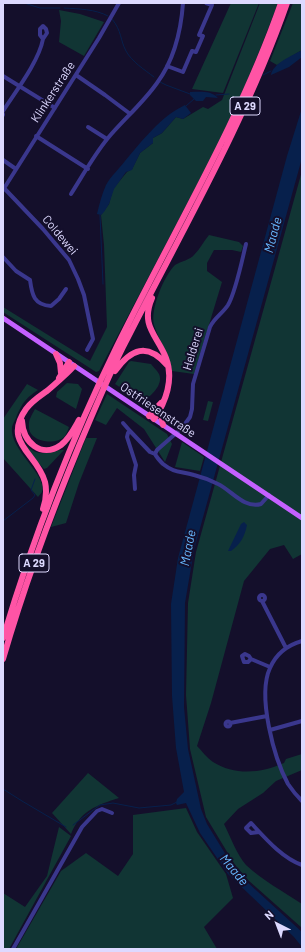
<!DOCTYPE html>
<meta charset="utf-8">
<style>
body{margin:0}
#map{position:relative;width:305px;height:952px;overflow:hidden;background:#140f2b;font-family:Barlow,sans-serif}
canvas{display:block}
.frame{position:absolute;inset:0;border:4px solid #ddd9ff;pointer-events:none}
.north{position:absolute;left:257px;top:904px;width:40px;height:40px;-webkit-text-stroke:3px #140f2b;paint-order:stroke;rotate:318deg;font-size:11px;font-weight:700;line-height:16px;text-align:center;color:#ddd9ff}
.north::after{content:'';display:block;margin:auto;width:14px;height:18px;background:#ddd9ff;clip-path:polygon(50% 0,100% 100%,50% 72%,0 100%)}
</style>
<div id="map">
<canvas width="305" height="952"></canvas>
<div class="frame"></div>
<div class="north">N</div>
</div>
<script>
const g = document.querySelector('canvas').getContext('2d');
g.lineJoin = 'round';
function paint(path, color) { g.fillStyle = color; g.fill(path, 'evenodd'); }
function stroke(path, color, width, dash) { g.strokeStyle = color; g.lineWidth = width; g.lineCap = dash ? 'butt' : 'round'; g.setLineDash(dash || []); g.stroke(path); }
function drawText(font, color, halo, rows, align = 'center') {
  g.font = font + ' Barlow,sans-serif'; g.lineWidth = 4; g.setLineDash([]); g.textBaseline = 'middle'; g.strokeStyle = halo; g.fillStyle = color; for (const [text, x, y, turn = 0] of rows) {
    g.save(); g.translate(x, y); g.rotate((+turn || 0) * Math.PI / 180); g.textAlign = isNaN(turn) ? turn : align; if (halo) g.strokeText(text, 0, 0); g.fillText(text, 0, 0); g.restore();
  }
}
const green = new Path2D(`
 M231,3H259L223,93L192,89Z
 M260,3H278L261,47L228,126L99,371L96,372L3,312V307L90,361L107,327L104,245L101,215L109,204L113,189L127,172L132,169L140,153L153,143V138L162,133L176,117L183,119L203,107L208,109L222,100Z
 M293,3H302V50L277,65L270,61Z
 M59,10L80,14L104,22L84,56L59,42L61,21Z
 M302,171V554L293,559L284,545L270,549L244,581L211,703L197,746C202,751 207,758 213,762C235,776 262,773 284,763L286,759L302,754V770L276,781L263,793L238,809L224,824C230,836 237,855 246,865C262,880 284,892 302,904V928L248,880L235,865L206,817L190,749L186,695L188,603L196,552Z
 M209,235L239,242L243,246L241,252L232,250H214L207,263V271L222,282L194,374L172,371C169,354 159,341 154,325C150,309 164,276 175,265C181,261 190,260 194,255C200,249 204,241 209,235Z
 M131,361L151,364C153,367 157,370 159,374C164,385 150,397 142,402L115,384L129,362Z
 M67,383L78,384L82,389L76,409L56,397L57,392Z
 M27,384L38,390C25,399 24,401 17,415C16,419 13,423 12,427C9,450 48,475 42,492C41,494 39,495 38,497L3,458V419Z
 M107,394L167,434L172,444L165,462L144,429L117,408L106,425L95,420Z
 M208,401L213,402L208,421L203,420Z
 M35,409L69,427C68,430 66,434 65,436C56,446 29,442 29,427C28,420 32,415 35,409Z
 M86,438H97L79,483L66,523L51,527Z
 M182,442L204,457L200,471L175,467Z
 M27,446C42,460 50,449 64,450L47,468L44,469L25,447Z
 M88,773L119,798C97,805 80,811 71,834L52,813Z
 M186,808L197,832L226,874L233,898L204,927L217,949H16L61,871L86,853L118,876L133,854V815Z
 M59,827L71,836L9,949H3V893L25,907L47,876Z`);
const water = new Path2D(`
 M302,50V57L289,67L271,75C273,63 292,56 302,50Z
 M190,92C199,92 211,90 218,98L206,97L203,101H196L190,95Z
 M185,105L191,113L183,119L176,117L162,133L153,138V143L140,153L132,170L126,172L114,189L109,204L104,212L101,215L97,214C99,205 102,194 106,185C111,176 119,169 125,161C143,140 160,117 185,105Z
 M302,108V158L194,550L185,603L184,707L188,749L201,809L207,824L234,868L246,881L302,932V947L294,937L228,874L200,833L186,803L177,805L176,803L177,799L184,792L176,748L172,696L171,604L178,558L287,156Z
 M244,522L247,525C245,536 240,545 231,551H228L241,524Z`);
const stream = new Path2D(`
 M24,3L40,8H60
 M64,8C79,9 95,9 108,16
 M112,19C122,31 120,40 126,51C132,62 145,70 154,77
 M263,75L271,71
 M160,82L166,85L190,94
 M216,95L229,94
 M186,106L194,99
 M100,215L103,284
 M3,521L33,498L35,495L31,490L35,479
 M3,789L22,801L66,827
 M73,825L100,805L113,803L139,808L171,805L177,802`);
const minor = new Path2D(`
 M43,26L46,29L47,33L43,39L40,35V29Z
 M167,66L183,72L192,51L196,52L203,36L199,35L212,5L206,3
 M76,75L105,95L129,113
 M3,76L55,108
 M3,111C16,91 39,61 43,39
 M3,114V115
 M88,127L107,139
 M36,136L88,169
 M3,160L16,169
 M3,187L43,229L69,260L78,279L84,295L93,339L87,350
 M3,190L99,38L119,3
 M71,194C83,175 94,155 108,138C124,119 143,103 157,83C174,60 181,31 183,3
 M3,257L16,271L30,280C32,295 34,305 51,306L59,299L66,289
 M123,423L130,431
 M155,454L157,450L182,428L190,417L192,409L193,384L210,327C214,318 223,313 228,305C236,291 242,260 246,244
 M135,489L134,475L136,465L127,437L128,433L130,431L150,452L155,454C157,458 160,461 163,464C174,473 181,471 194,475C202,477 210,480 218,484C231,490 244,509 261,504L269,495
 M259 598a3 3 0 1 1 6 0a3 3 0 1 1-6 0Z
 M262,601L286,648
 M302,641C288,645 276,654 270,668C257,696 274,758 288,784C292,790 297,796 302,801
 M251,659L248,662H244L242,656L245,654L249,656L251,659L270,667
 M225.5 724a2.5 2.5 0 1 1 5 0a2.5 2.5 0 1 1-5 0Z
 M230,723L267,716
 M270,730L302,721
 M259,832L251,833L246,828L251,823C265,838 282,858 302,865
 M13,949L82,827L97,811L102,809L112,813`);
const major = new Path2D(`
 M3,318L302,518`);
const highway = new Path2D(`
 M152,298C140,326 157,335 166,358C174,379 166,402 154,419
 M56,354L60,363L61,373
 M115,371C131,349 147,342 167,365
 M59,378L69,362
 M160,410L163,425
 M149,416L161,403
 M22,421C23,442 41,459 61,445C69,439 74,429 79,420
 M43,509C46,500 47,491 45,482C37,453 2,443 26,409C32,401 40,396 47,391C56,383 66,375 74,366
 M3,638C33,538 71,440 117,346C173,232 239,123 281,3
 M3,659C24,586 50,516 79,446C93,413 107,379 123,347C180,234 245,123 287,3`);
const shields = [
 [245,106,30],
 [34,563,30]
];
const shieldNames = [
 ["A 29",245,106],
 ["A 29",34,563]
];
const streetNames = [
 ["Klinkerstraße",53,92,-57],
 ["Coldewei",60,235,50],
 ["Helderei",193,349,-73],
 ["Ostfriesenstraße",158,410,34]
];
const waterNames = [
 ["Maade",273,235,-75],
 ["Maade",188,548,-79],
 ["Maade",234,870,50]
];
paint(green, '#113534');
paint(water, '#07204c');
stroke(stream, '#07204c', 1);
stroke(minor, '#3a378d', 4);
stroke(major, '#c460ff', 5);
stroke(highway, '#ff54a5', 6);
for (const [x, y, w] of shields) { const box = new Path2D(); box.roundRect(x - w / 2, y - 9, w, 18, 3); g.fillStyle = '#140f2b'; g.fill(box); stroke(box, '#ddd9ff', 1); }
drawText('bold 11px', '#ddd9ff', null, shieldNames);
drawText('12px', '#ddd9ff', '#140f2b', streetNames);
drawText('italic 13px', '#67b8ff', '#140f2b', waterNames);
</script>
